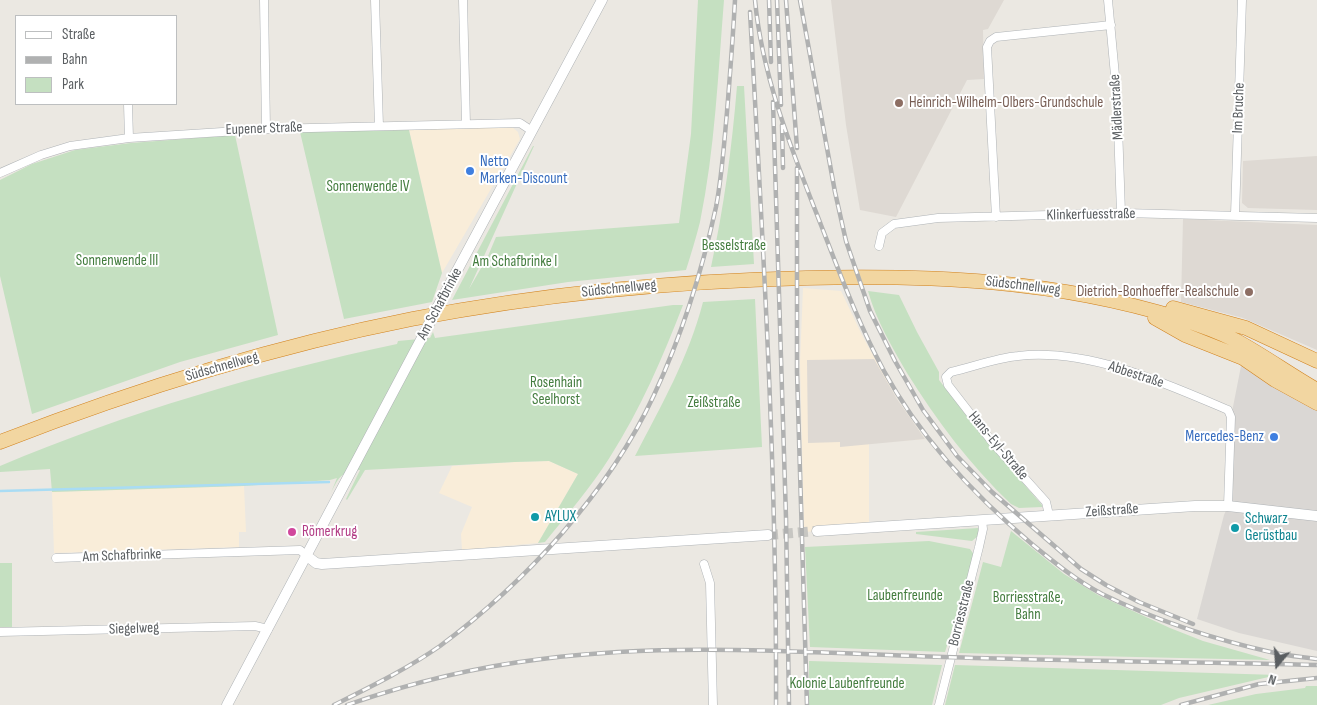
<!DOCTYPE html>
<meta charset="utf-8">
<style>
body{margin:0}
#map{position:relative;width:1317px;height:705px;overflow:hidden;background:#ebe8e2;font-family:"Sofia Sans Condensed",sans-serif}
canvas{display:block}
.legend{position:absolute;left:15px;top:15px;width:162px;height:90px;box-sizing:border-box;background:#fff;border:1px solid #bdbfc0;margin:0;padding:6px 9px;list-style:none;font-size:15px;color:#5a5e61}
.legend li{display:flex;align-items:center;gap:10px;height:25px}
.legend b{width:25px;border:1px solid #bdbfc0}
.north{position:absolute;left:1252px;top:640px;width:50px;height:50px;-webkit-text-stroke:4px #fff;paint-order:stroke;rotate:198deg;font-size:14px;font-weight:700;line-height:20px;text-align:center;color:#5a5e61}
.north::after{content:'';display:block;margin:auto;width:18px;height:22px;background:#5a5e61;clip-path:polygon(50% 0,100% 100%,50% 72%,0 100%)}
</style>
<div id="map">
<canvas width="1317" height="705"></canvas>
<ul class="legend">
<li><b style="height:6px;background:#fff"></b>Straße</li>
<li><b style="height:6px;background:#b0b1b1"></b>Bahn</li>
<li><b style="height:14px;background:#c5e0c1"></b>Park</li>
</ul>
<div class="north">N</div>
</div>
<script>
const g = document.querySelector('canvas').getContext('2d');
g.lineJoin = 'round';
function paint(path, color) { g.fillStyle = color; g.fill(path, 'evenodd'); }
function stroke(path, color, width, dash) { g.strokeStyle = color; g.lineWidth = width; g.lineCap = dash ? 'butt' : 'round'; g.setLineDash(dash || []); g.stroke(path); }
function drawText(font, color, halo, rows, align = 'center') {
  g.font = font + ' "Sofia Sans Condensed",sans-serif'; g.lineWidth = 4; g.setLineDash([]); g.textBaseline = 'middle'; g.strokeStyle = halo; g.fillStyle = color; for (const [text, x, y, turn = 0] of rows) {
    g.save(); g.translate(x, y); g.rotate((+turn || 0) * Math.PI / 180); g.textAlign = isNaN(turn) ? turn : align; if (halo) g.strokeText(text, 0, 0); g.fillText(text, 0, 0); g.restore();
  }
}
const commercial = new Path2D(`
 M512,127L518,132L520,139L442,273L409,130Z
 M803,288L841,291L862,335L897,399L925,439L869,443V528L804,532L800,362Z
 M549,461L578,474L538,543L462,550L461,534L472,507L439,493L452,466L515,462Z
 M244,486L246,532H239V547L54,553L52,492Z`);
const industrial = new Path2D(`
 M1242,361L1317,399V651L1239,633L1197,619L1224,515L1228,506L1231,417Z`);
const education = new Path2D(`
 M831,0H1004L988,29L983,30L984,79L967,80L896,217L860,210L846,125Z
 M1317,156V210L1248,208L1242,203L1243,161Z
 M1183,219L1317,225V350L1243,318L1181,302Z
 M874,359L897,399L925,439L840,447V442L808,443L807,360Z`);
const green = new Path2D(`
 M698,0H724C718,74 715,149 700,222C696,238 691,254 686,270L568,282L452,300L533,146H534L469,289L488,256L496,237L679,223L691,134Z
 M737,86H744L754,264L711,267C724,207 732,147 737,86Z
 M409,130L442,273L432,302L344,319L300,132Z
 M235,135L278,335L180,362L32,414L0,276V180L32,164L75,150L131,143Z
 M868,291L899,295L917,332L939,372V380L989,444L1042,505V507L1019,508L1011,504C970,465 937,421 907,373C892,347 876,320 868,291Z
 M755,299L762,447L635,456C661,406 689,357 703,302Z
 M673,305H683C663,357 640,410 610,457C591,487 567,515 545,542L538,543L578,474L549,461L515,462L365,470L347,500L346,499L360,470C340,471 338,479 330,495L337,478L330,480L244,486L52,492L50,469L0,472V466C128,412 261,373 397,344L398,341L430,338L433,332L435,338Z
 M978,528V536L972,541L916,534V532Z
 M1011,531L1064,574L1098,595L1170,628L1203,641L1270,660L959,653L983,562L1001,567Z
 M929,541L970,549L975,556L945,652L810,647L805,547Z
 M0,563H12V627H0Z
 M809,661H810L942,665L932,705H809Z
 M955,665L1277,675L1179,698L1161,705H945Z
 M1306,686H1317V705H1208L1256,694L1305,688Z`);
const stream = new Path2D(`
 M0,491L329,482`);
const tertiaryTunnel = new Path2D(`
 M768,535L817,531`);
const minor = new Path2D(`
 M264,0L266,129
 M375,0L379,126
 M463,0L466,124
 M1108,0L1117,97L1121,213
 M128,104L129,138
 M0,173L41,155L70,146L129,138L269,129L520,123L532,131
 M1235,215L1242,0
 M996,217L987,47L990,41L996,37L1111,25
 M879,246L882,233L894,224L938,218L1124,213L1317,218
 M1049,515L1046,502L993,443L948,385L946,377L951,372C973,367 996,358 1018,356C1088,348 1165,383 1228,410L1231,417L1228,506
 M56,558L300,550L307,556
 M704,564L710,583L713,705
 M0,632L255,626L268,629
 M939,705L979,547L983,529L982,520`);
const tertiary = new Path2D(`
 M437,308L602,0
 M817,531L1195,506H1228L1317,516
 M307,556L316,563L322,564L768,535
 M227,705L425,332`);
const trunk = new Path2D(`
 M1173,308L1246,328L1317,361
 M1155,318L1185,335L1243,358L1275,380L1317,403
 M0,442C134,390 271,347 412,319C542,294 674,281 806,278C935,275 1054,280 1178,318C1197,324 1217,331 1235,340C1263,355 1289,374 1317,390`);
const rail = new Path2D(`
 M755,0C762,77 793,153 821,225C840,274 859,325 884,371C921,439 975,496 1033,545C1055,563 1077,581 1102,594C1157,621 1216,640 1275,653C1289,656 1303,657 1317,659
 M769,0L771,62
 M777,0L781,105
 M786,0L797,148
 M800,0L835,192L846,241L870,311L895,361L923,410L957,456L992,492L1081,569L1106,585L1139,602L1193,624
 M750,12C763,243 777,474 776,705
 M773,102L786,518L789,705
 M782,125L783,168
 M797,168V372L807,705
 M334,705C370,687 407,669 440,646C525,583 609,492 654,395C682,335 702,271 716,207C722,176 724,144 727,112C730,75 733,37 735,0
 M347,705C410,683 475,667 542,659C675,642 811,653 944,657C1068,661 1193,662 1317,665
 M1181,705L1259,684L1317,678`);
const tertiaryBridge = new Path2D(`
 M425,332L437,308`);
const markers = [
 [899,103,5,"#8d6e63"],
 [470,171,5,"#3f7fe0"],
 [1249,292,5,"#8d6e63"],
 [1274,437,5,"#3f7fe0"],
 [535,517,5,"#0f9aa8"],
 [1235,528,5,"#0f9aa8"],
 [292,532,5,"#d1479c"]
];
const educationNames = [
 ["Heinrich-Wilhelm-Olbers-Grundschule",909,103],
 ["Dietrich-Bonhoeffer-Realschule",1239,292,"right"]
];
const streetNames = [
 ["Mädlerstraße",1117,107,-93],
 ["Im Bruche",1239,108,-88],
 ["Eupener Straße",264,129,-2],
 ["Klinkerfuesstraße",1091,215,-1],
 ["Südschnellweg",1023,286,7],
 ["Südschnellweg",619,289,-6],
 ["Am Schafbrinke",440,304,-62],
 ["Südschnellweg",222,367,-16],
 ["Abbestraße",1136,375,18],
 ["Hans-Eyl-Straße",998,446,50],
 ["Zeißstraße",1112,511,-4],
 ["Am Schafbrinke",122,556,-2],
 ["Borriesstraße",962,613,-76],
 ["Siegelweg",134,629,-2]
];
const shopNames = [
 ["Netto",480,162],
 ["Marken-Discount",480,179],
 ["Mercedes-Benz",1264,437,"right"]
];
const parkNames = [
 ["Sonnenwende IV",368,187],
 ["Besselstraße",734,246],
 ["Sonnenwende III",117,261],
 ["Am Schafbrinke I",515,262],
 ["Rosenhain",556,383],
 ["Seelhorst",556,400],
 ["Zeißstraße",714,403],
 ["Laubenfreunde",905,596],
 ["Borriesstraße,",1028,598],
 ["Bahn",1028,615],
 ["Kolonie Laubenfreunde",847,684]
];
const cultureNames = [
 ["AYLUX",545,517],
 ["Schwarz",1245,519],
 ["Gerüstbau",1245,536]
];
const hotelNames = [
 ["Römerkrug",302,532]
];
paint(commercial, '#f9edd9');
paint(industrial, '#dad7d4');
paint(education, '#ded9d3');
paint(green, '#c5e0c1');
stroke(stream, '#a9dcf4', 2.5);
stroke(tertiaryTunnel, '#c7c6c2', 10, [10, 5]);
stroke(minor, '#afb3b6', 9);
stroke(tertiary, '#afb3b6', 11);
stroke(trunk, '#d1811c', 15);
stroke(minor, '#fff', 8);
stroke(tertiary, '#fff', 10);
stroke(trunk, '#f2d6a1', 14);
stroke(rail, '#b0b1b1', 4.5);
stroke(rail, '#fff', 2.5, [8]);
stroke(tertiaryBridge, '#afb3b6', 11, []);
stroke(tertiaryBridge, '#fff', 10);
for (const [x, y, r, color] of markers) { const dot = new Path2D(); dot.arc(x, y, r, 0, 2 * Math.PI); g.fillStyle = color; g.fill(dot); stroke(dot, '#fff', 2); }
drawText('15px', '#785e54', '#fff', educationNames, 'left');
drawText('15px', '#5a5e61', '#fff', streetNames);
drawText('15px', '#366cbe', '#fff', shopNames, 'left');
drawText('15px', '#437c3e', '#fff', parkNames);
drawText('15px', '#0d838f', '#fff', cultureNames, 'left');
drawText('15px', '#b23c85', '#fff', hotelNames, 'left');
</script>
